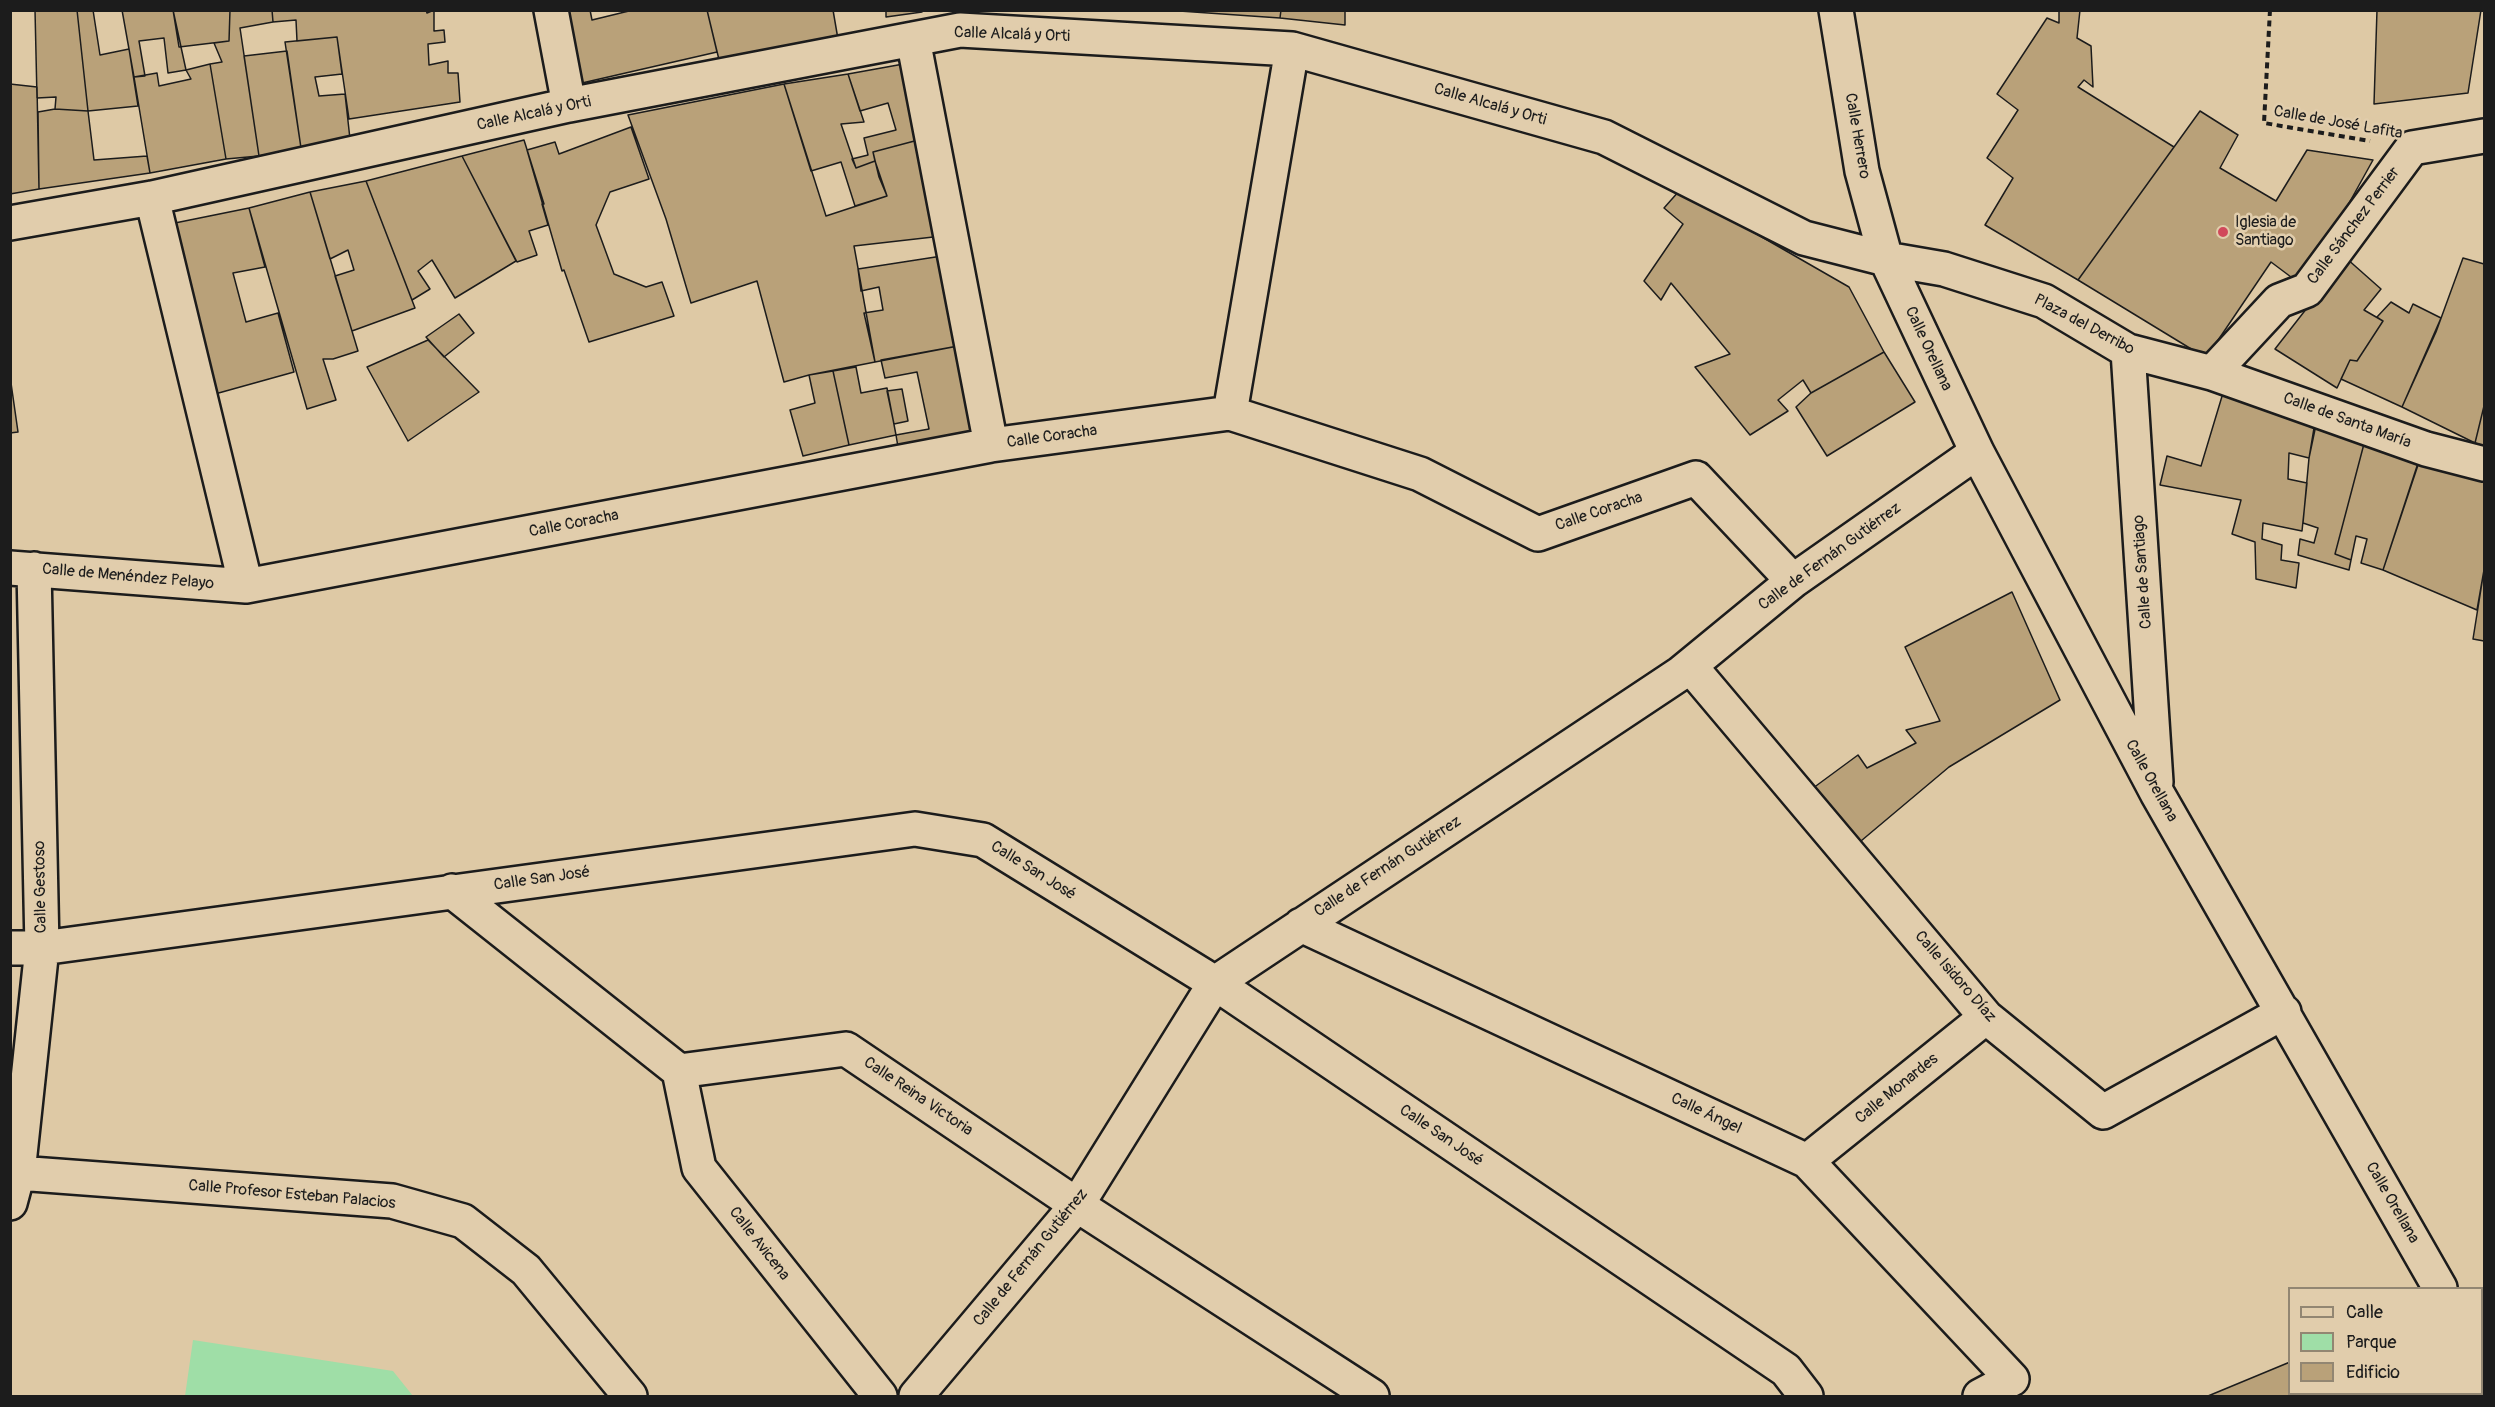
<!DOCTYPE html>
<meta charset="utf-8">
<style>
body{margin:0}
#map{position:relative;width:2495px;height:1407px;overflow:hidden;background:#dec9a5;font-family:Pangolin,sans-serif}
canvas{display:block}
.frame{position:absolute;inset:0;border:12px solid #1c1c1c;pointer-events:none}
.legend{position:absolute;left:2288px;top:1287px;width:195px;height:108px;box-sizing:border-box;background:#e1cdac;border:2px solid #928672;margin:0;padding:8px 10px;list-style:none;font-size:18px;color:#1c1c1c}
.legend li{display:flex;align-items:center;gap:12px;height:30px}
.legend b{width:30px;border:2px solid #928672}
</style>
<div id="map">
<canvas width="2495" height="1407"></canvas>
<div class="frame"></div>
<ul class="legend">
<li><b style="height:8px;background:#e1cdac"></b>Calle</li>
<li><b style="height:16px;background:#9fdea7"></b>Parque</li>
<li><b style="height:16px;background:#b9a179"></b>Edificio</li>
</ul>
</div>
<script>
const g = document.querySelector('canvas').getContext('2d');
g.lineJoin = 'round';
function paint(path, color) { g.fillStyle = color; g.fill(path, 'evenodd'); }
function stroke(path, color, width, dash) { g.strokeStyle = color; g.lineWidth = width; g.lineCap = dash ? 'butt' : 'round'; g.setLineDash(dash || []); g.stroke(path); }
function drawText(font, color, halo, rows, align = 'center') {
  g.font = font + ' Pangolin,sans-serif'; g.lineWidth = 5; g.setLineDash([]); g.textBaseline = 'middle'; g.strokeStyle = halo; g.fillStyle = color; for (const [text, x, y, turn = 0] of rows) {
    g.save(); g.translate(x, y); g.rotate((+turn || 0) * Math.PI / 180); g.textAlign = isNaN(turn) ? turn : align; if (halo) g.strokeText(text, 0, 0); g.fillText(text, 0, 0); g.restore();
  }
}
const green = new Path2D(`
 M193,1340L393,1371L413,1396H185Z`);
const building = new Path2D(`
 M35,10H77L88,111L55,109L56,97L37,98Z
 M77,10H93L100,55L129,49L138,106L88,111Z
 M122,10H173L186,70L168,73L164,38L139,41L145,76L134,77Z
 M173,10H230L229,41L179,47Z
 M230,10H272L273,22L240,28L259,156L226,159L210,64L222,62L214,43L229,41Z
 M272,10H426L427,13L434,10V31L444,30L445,42L428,44L429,65L448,61V73H458L460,102L349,119L337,37L297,41L296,20L273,22Z
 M566,10H590L592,20L633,10H707L717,52L582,83Z
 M707,10H833L839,45L721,68Z
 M886,10H922V12L886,17Z
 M1165,10H1281L1280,18Z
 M1281,10H1345V25L1280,18Z
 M2059,10H2080L2077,38L2091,46L2093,87L2084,80L2078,87L2174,147L2078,280L1985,225L2013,178L1987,158L2018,110L1997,94L2047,18L2059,23Z
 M2377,10H2481L2468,93L2374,104Z
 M337,37L342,74L315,77L319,96L345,94L350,139L301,148L285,42Z
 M287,51L301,148L259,156L244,56Z
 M909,63L922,139L873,152L875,161L856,168L852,159L868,155L864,138L896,130L888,103L860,111L848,74Z
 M210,64L226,159L150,173L134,77L157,73L159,86L191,79L186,70Z
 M848,74L864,122L841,124L856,168L875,161L887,196L855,206L841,162L811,171L784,84Z
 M10,84L37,87L39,189L10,194Z
 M784,84L826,216L887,196L879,177L873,152L922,139L942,236L854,246L875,362L809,375L784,382L757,281L691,303L666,219L628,115Z
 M55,109L88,111L94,160L147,156L150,173L39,189L38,112Z
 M2200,111L2238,135L2220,168L2276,201L2307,150L2373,160L2303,286L2271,262L2206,358L2078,280Z
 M631,127L649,179L610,192L596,225L614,274L646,287L662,282L674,316L589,342L564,270L562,271L527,150L555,142L559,154Z
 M524,140L544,204H542L548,225L529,231L537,255L517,262L462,156Z
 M462,156L516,261L455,298L432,260L418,271L430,289L412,300L366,181Z
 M366,181L415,308L352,331L335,276L354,270L348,250L330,259L310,192Z
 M1680,190L1849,287L1884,352L1811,393L1803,380L1778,400L1788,411L1750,435L1695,367L1730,354L1671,283L1661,300L1644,281L1683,224L1664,208Z
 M310,192L358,351L333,359H323L336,400L307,409L249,208Z
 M249,208L265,267L233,273L246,322L278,313L294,372L215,394L170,224Z
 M942,256L958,346L875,362L864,313L883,310L879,287L861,291L858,269Z
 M2346,258L2381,289L2364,310L2383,321L2357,361L2350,360L2337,388L2275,349Z
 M2463,258L2484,264V406L2475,443L2402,407L2436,332Z
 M2391,302L2409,313L2413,304L2441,318L2402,407L2341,379L2350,360L2357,361L2383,321L2377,317Z
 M459,314L474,333L444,357L426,337Z
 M428,340L479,392L408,441L367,367Z
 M958,346L978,437L899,453L896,435L929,429L917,372L885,378L881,360Z
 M1884,352L1915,402L1827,456L1796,407L1811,393Z
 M856,367L861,393L887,388L896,435L849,445L833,371Z
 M833,371L849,445L803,456L790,410L815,403L809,375Z
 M10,376L18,432L10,433Z
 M902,389L908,421L894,424L887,391Z
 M2223,393L2314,428L2309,458L2289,453L2288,479L2307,483L2302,531L2263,523L2262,539L2282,545L2281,560L2299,563L2296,588L2256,579L2255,542L2232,534L2241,500L2160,485L2167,456L2201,466Z
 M2484,406V446L2475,443Z
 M2317,420L2365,440L2335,554L2351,560L2349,570L2298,555L2300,539L2314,543L2318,528L2303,523L2309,458Z
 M2365,440L2419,462L2383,570L2361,563L2367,539L2356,536L2351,560L2335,554Z
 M2420,457L2484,481V570L2477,610L2383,570Z
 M2484,570V641L2473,639Z
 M2012,592L2060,700L1949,767L1855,846L1805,794L1858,755L1867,768L1916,743L1906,730L1940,721L1905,647Z
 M2290,1362V1394H2355L2356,1396H2208Z`);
const path = new Path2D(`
 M2270,10L2264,123L2370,141`);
const minor = new Path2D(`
 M551,10L569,105
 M1836,10L1862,171L1886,259L1977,452L2157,793L2440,1288
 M913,39L991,445
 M152,198L246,586
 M10,223L152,198L569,105L960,30L1292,49L1604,137L1804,238L1886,259L1944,269L2044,301L2128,351L2212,373L2426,449L2484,464
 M2128,351L2156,782
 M2212,373L2279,301L2307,290L2412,148L2484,136
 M1230,413L1292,49
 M10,568L246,586L991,445L1230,413L1420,474L1538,534L1696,478L1793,581
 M1690,666L1986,1017L2103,1112L2284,1012
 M452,891L679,1071L846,1049L1077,1205L1372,1396
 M1301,925L1807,1161L2012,1379L1980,1396
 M10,948H42L915,829L983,840L1215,983L1786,1370L1806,1396
 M679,1071L699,1168L880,1396
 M1807,1161L1986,1017
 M18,1173L392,1201L463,1221L526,1270L630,1396
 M10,1203L18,1173L42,948L34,569
 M2482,1364L2484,1370
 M916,1396L1077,1205L1215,983L1681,673L1793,581L1977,452`);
const markers = [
 [2223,232,6,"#d1495b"]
];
const streetNames = [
 ["Calle Alcalá y Orti",1012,35,2],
 ["Calle Alcalá y Orti",1490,105,16],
 ["Calle Alcalá y Orti",534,114,-12],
 ["Calle de José Lafita",2338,123,10],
 ["Calle Herrero",1857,136,80],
 ["Calle Sánchez Perrier",2354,226,-53],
 ["Plaza del Derribo",2084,325,28],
 ["Calle Orellana",1928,349,65],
 ["Calle de Santa María",2347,421,20],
 ["Calle Coracha",1052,437,-8],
 ["Calle Coracha",1599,512,-19],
 ["Calle Coracha",574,524,-11],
 ["Calle de Fernán Gutiérrez",1830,557,-36],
 ["Calle de Santiago",2143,572,-94],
 ["Calle de Menéndez Pelayo",128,577,5],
 ["Calle Orellana",2151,781,61],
 ["Calle de Fernán Gutiérrez",1388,867,-33],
 ["Calle San José",1033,871,32],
 ["Calle San José",542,879,-8],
 ["Calle Gestoso",41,887,-91],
 ["Calle Isidoro Díaz",1955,977,49],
 ["Calle Monardes",1897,1089,-39],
 ["Calle Reina Victoria",918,1097,34],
 ["Calle Ángel",1706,1114,25],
 ["Calle San José",1441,1136,34],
 ["Calle Profesor Esteban Palacios",292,1195,5],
 ["Calle Orellana",2392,1203,60],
 ["Calle Avicena",759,1244,52],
 ["Calle de Fernán Gutiérrez",1031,1258,-51]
];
const poiNames = [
 ["Iglesia de",2235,223],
 ["Santiago",2235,241]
];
paint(green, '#9fdea7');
paint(building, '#b9a179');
stroke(building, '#1c1c1c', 1.5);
stroke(minor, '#1c1c1c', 38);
stroke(path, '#1c1c1c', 4, [6, 4.5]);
stroke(minor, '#e1cdac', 33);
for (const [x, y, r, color] of markers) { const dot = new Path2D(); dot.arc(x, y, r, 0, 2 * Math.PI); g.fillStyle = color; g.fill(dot); stroke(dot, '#e1cdac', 2); }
drawText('16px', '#1c1c1c', '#e1cdac', streetNames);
drawText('16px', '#1c1c1c', '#e1cdac', poiNames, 'left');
</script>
